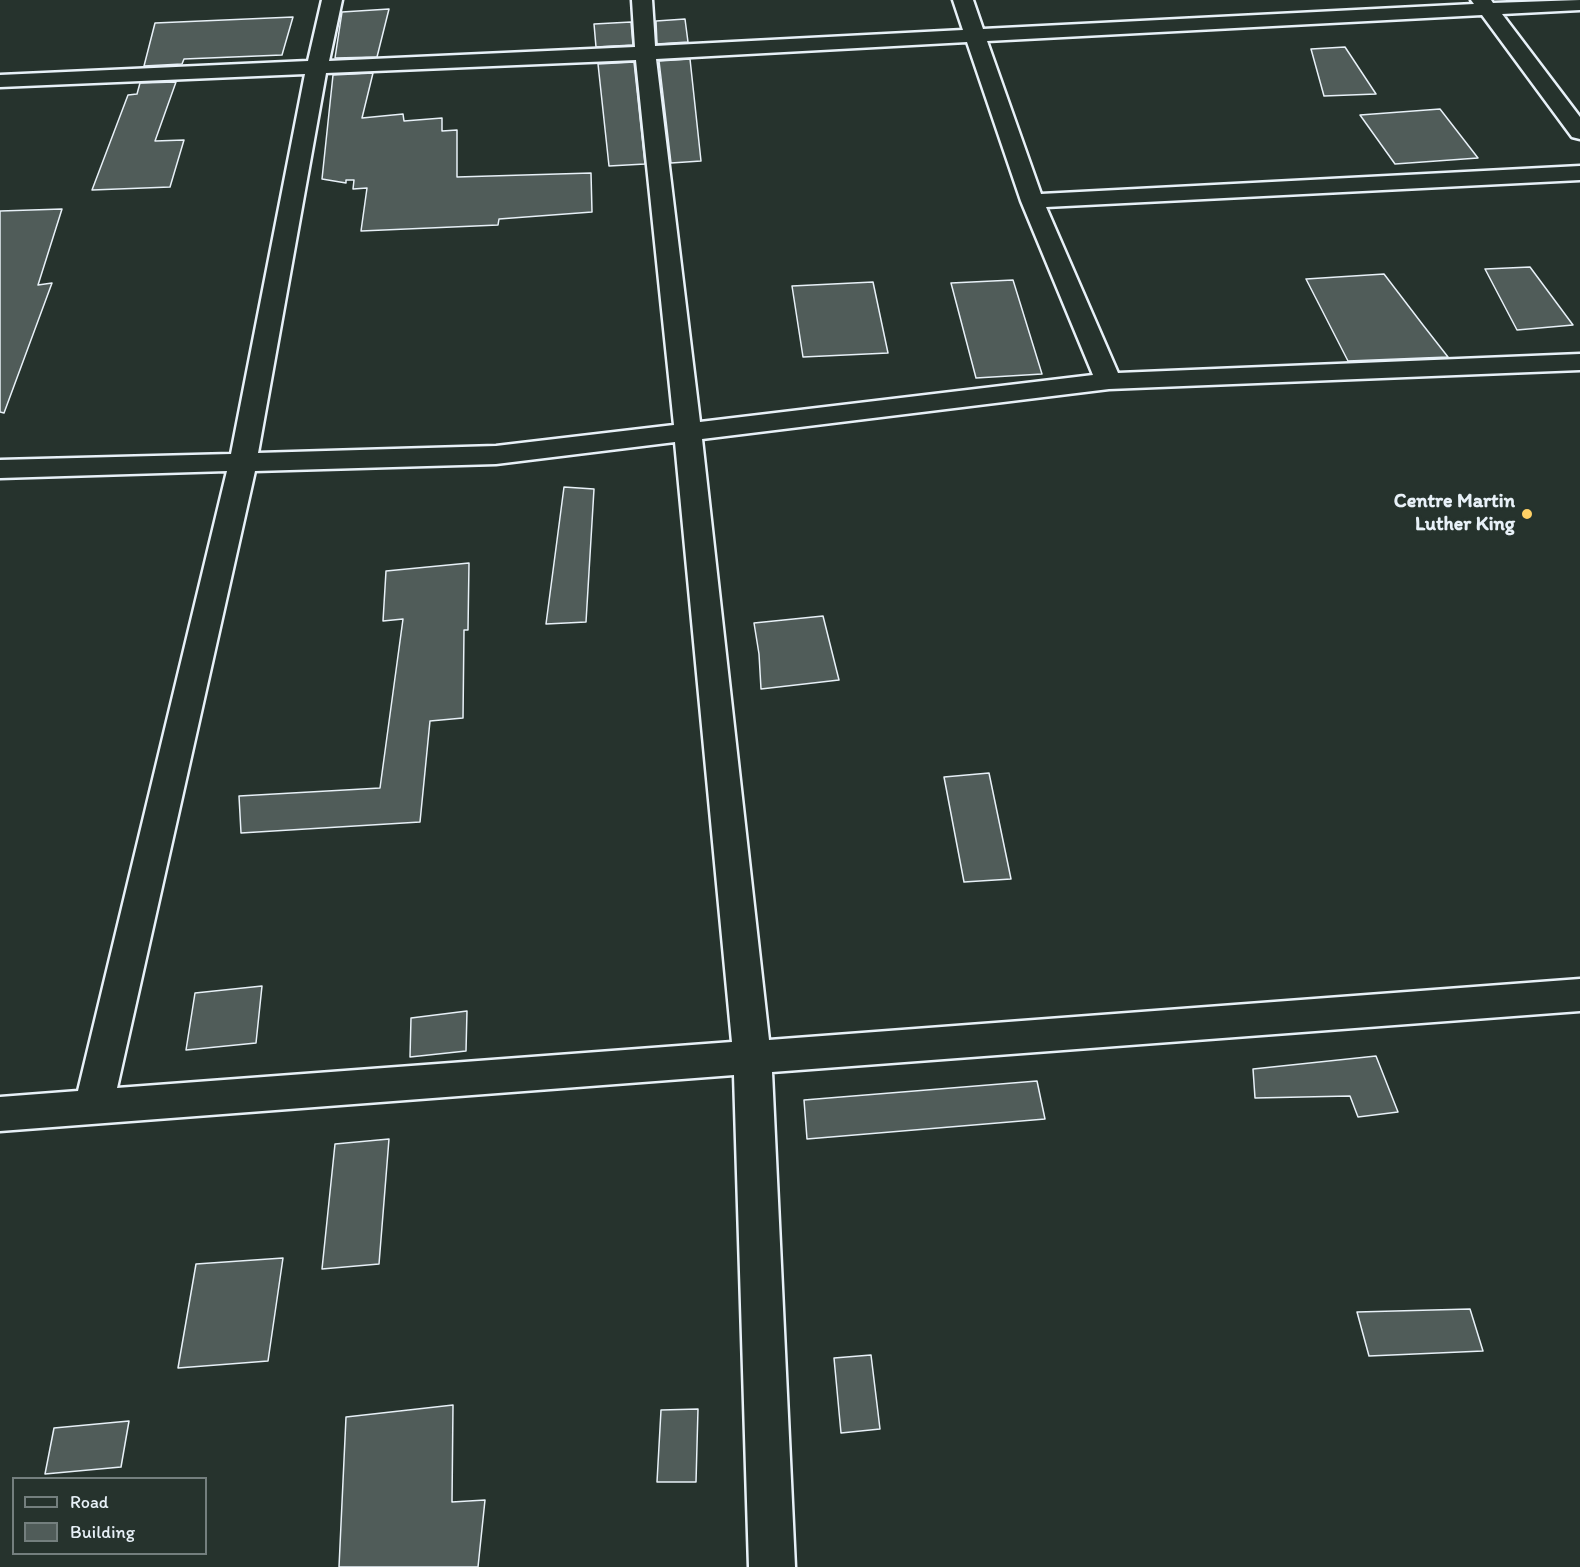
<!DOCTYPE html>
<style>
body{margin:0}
#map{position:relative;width:1580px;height:1567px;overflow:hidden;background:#26332d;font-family:Itim,sans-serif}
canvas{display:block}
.legend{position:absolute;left:12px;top:1477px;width:195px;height:78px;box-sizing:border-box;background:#26332d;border:2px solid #747f7e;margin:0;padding:8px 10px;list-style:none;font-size:18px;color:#e8f1f8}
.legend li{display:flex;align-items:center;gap:12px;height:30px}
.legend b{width:30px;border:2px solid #747f7e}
</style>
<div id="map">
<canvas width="1580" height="1567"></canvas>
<ul class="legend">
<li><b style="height:8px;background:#26332d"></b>Road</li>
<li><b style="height:16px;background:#505c59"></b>Building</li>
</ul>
</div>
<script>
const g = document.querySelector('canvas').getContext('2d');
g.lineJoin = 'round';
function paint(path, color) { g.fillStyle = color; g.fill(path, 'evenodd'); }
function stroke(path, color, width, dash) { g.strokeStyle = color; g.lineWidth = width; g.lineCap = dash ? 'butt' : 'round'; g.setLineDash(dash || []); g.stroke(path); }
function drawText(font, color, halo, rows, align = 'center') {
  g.font = font + ' Itim,sans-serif'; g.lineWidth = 6; g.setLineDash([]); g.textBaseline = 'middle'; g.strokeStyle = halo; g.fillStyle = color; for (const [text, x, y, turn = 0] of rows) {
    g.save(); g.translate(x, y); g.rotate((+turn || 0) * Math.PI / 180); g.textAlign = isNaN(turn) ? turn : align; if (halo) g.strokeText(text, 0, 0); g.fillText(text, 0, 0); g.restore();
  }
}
const building = new Path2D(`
 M389,9L377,57L335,58L342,12Z
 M293,17L282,55L184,59L182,64L144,66L155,23Z
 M685,19L688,42L657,44L656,21Z
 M631,22L633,45L596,47L594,24Z
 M1345,47L1376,94L1324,96L1311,49Z
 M690,59L701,161L671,163L659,61Z
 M634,62L645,164L609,166L598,64Z
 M373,73L362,118L403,114L404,121L442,118V131L457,130V177L591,173L592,212L499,219L498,225L361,231L367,188L353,189L354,180H346V183L322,179L333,75Z
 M176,82L155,141L184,140L170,187L92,190L128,95L137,94L140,83Z
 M1440,109L1478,158L1395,164L1360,115Z
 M62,209L38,285L52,283L4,413L0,412V211Z
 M1530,267L1573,325L1517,330L1485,269Z
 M1384,274L1423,325L1448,357L1348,361L1306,279Z
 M1013,280L1042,374L976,378L951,283Z
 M873,282L888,353L803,357L792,286Z
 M564,487L594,489L586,622L546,624Z
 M469,563L468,630H464L463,718L430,721L420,822L241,833L239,796L380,788L403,619L383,621L386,571Z
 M823,616L839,680L761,689L759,654L754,623Z
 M989,773L1011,879L964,882L944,777Z
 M262,986L256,1043L186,1050L195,993Z
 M467,1011L466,1051L410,1057L411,1018Z
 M1376,1056L1398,1112L1358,1117L1350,1096L1255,1098L1253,1069Z
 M1037,1081L1045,1119L807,1139L804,1100Z
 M389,1139L379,1264L322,1269L335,1144Z
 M283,1258L268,1361L178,1368L196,1264Z
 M1470,1309L1483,1351L1369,1356L1357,1312Z
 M871,1355L880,1429L841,1433L834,1358Z
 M453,1405L452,1502L485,1500L478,1567H339L346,1417Z
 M698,1409L696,1482H657L661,1410Z
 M129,1421L121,1467L45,1474L54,1428Z`);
const minor = new Path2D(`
 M322,0H342L329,61L635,47L632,0H652L655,46L963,30L953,0H973L983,29L1474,4L1471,0H1491L1493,3L1580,0V10L1502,14L1580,117V139L1572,137L1482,15L987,41L1041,194L1580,166V180L1046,207L1118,373L1580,354V370L1109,389L702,439L769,1040L1580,979V1011L772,1072L795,1567H749L734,1075L0,1131V1097L78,1091L227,471L0,478V460L231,454L305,74L0,87V75L308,61ZM967,42L1021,201L1093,375L700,422L656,59ZM636,60L674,425L496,446L258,453L326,73ZM675,442L732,1042L117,1088L255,471L496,464Z`);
const markers = [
 [1527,514,6,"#ffd166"]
];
const poiNames = [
 ["Centre Martin",1515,502],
 ["Luther King",1515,525]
];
paint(building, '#505c59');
stroke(building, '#e8f1f8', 1.5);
stroke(minor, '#e8f1f8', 5);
paint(minor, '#26332d');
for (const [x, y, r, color] of markers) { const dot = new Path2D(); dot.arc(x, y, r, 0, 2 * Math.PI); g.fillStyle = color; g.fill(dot); stroke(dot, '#26332d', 2); }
drawText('bold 20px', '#e8f1f8', '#26332d', poiNames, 'right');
</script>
